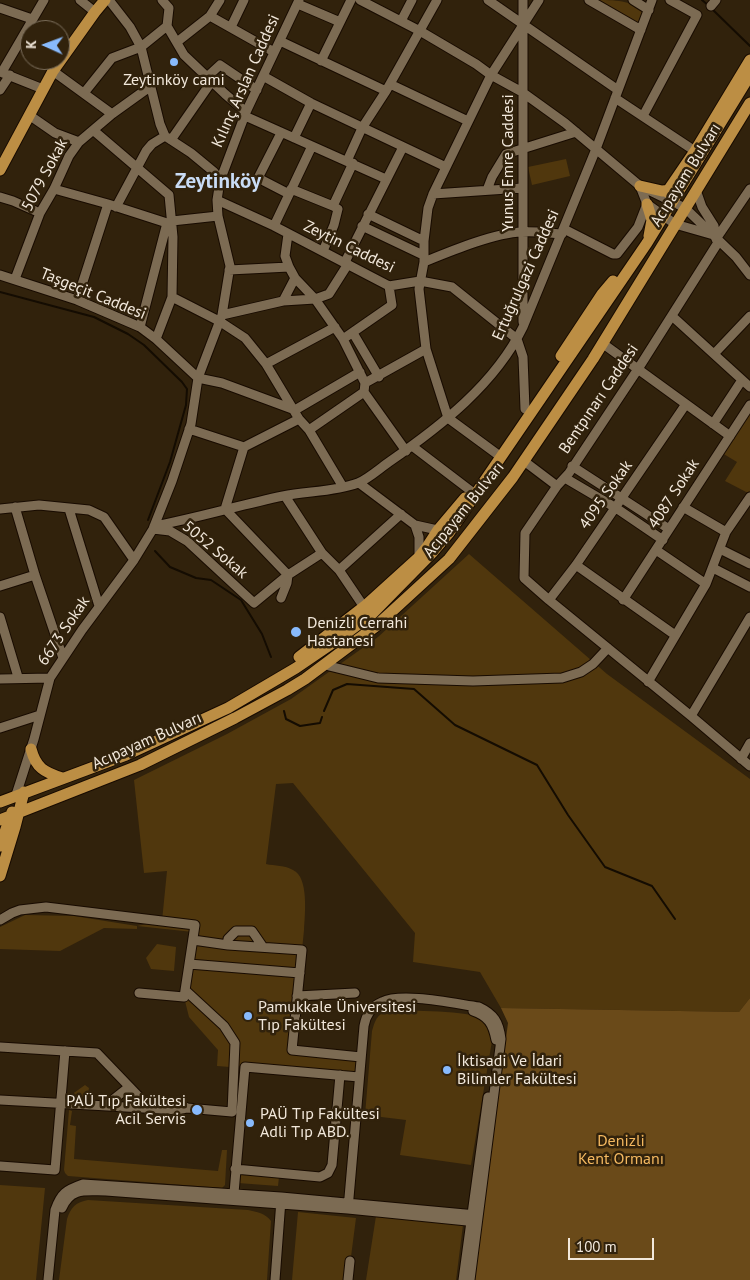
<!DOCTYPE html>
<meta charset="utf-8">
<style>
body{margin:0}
#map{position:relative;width:750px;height:1280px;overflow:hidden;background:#31220c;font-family:"PT Sans",sans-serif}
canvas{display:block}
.north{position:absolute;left:20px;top:20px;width:50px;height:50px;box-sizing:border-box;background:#31220c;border:1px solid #7e715f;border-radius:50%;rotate:272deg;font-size:14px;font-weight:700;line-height:20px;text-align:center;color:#f2e8db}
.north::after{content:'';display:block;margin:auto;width:18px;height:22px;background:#88bafc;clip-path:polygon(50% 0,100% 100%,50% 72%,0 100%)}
.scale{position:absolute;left:568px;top:1238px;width:86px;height:22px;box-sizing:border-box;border:2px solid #f2e8db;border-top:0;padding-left:6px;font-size:15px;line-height:18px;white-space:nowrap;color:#f2e8db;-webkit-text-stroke:4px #31220c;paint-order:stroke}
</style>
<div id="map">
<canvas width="750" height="1280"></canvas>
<div class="north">K</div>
<div class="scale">100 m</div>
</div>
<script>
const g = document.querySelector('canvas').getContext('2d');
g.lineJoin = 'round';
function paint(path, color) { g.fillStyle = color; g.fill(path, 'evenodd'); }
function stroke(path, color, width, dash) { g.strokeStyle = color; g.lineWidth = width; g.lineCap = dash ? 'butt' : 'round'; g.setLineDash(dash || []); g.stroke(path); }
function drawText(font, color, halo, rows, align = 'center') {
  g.font = font + ' "PT Sans",sans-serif'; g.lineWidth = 5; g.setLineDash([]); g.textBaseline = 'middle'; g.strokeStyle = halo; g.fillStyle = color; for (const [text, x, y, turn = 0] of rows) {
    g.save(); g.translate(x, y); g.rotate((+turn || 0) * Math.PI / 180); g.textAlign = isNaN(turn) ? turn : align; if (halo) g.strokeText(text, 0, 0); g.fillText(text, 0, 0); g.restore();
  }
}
const green = new Path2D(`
 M596,0C613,0 633,0 643,12L639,22L635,23Z
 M566,159L570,176L532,185L528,167Z
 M750,409V494L725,481L737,462L722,453Z
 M469,554L607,674L750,779V998L739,1012L501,1008L480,972L413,962L415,933L293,783L276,784L266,864C275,866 285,865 293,870C309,877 305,915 304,930L292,1050L361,1057L359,1077L217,1066L218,1050L189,1017L184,997L193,932L137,926V929L104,928L60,951L0,949V927L25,915L74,916L137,926L162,921L167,871L144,873L134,780L227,734L291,699L378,637Z
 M157,944L176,947L174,971L151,969L146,958Z
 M391,1010C408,1011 471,1010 482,1019C488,1024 490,1034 492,1041L471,1165L400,1155L406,1120L365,1115L372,1031C376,1018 377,1014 391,1010Z
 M85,1085L89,1088L86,1102L71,1100V1095Z
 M69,1110L72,1111L70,1125L76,1126L74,1159L218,1171L222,1150H227L225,1185L222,1188L68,1176L65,1173L64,1170Z
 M239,1174L279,1177L278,1186L238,1183Z
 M0,1185L45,1188L36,1280H0Z
 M88,1200L248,1210C257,1212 265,1213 271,1221L267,1280H59L67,1219C71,1207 76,1202 88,1200Z
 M298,1212L356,1218L348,1280H292Z
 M376,1216L463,1225L456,1280H366Z`);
const forest = new Path2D(`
 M750,998V1280H474L508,1023L501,1008L739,1012Z`);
const stream = new Path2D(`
 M702,0L709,6
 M712,9L750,46
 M0,292L94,317L128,334L144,345L182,382L187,389L186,405L170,462L148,520
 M155,551L170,567L196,578L211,580L241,600L262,634L271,657
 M284,711L286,719L300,726L320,723L322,717
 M324,711L333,690L347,684L414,689L455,725L537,765L568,815L605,867L652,886L675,919`);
const minor = new Path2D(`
 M80,0L95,12
 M109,0L130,27L141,47L160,124L165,136L191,153L214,172L220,181
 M162,0L169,8L167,26
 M299,0L246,112L220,181L217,200L218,216L230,266L222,315L198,378L222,383L295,410L360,372
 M360,0L420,31L476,64L491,75L522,92L565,123L640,186L685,208L736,257L750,275
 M488,0L618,90
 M523,0V322
 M589,0L641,30
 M633,0L649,10
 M298,4L340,22
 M711,6L716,0
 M0,8L32,19
 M210,16L274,52
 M401,21L412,0
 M167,26L184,55L225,94L246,112
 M231,27L244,0
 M280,41L386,91
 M177,42L210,16L220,0
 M321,61L351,0
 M53,71L112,114
 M0,72L43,89
 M2,72L44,0
 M263,76L311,103L446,167
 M207,77L220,65L257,90
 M390,84L468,121
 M0,90L10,75
 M84,93L112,58L141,47L167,26
 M615,98L695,151
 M29,115L55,133L79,142
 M245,116L386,179
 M643,116L697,15L670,0
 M93,130L169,195L173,237L172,297L156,339
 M281,133L258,178L289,194
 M294,138L311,103
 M171,140L212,81
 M347,161L362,128L386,91L437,0
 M640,186L647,204L675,224L710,234
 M54,189L108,204L167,223L172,228
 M291,189L333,206
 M487,190L492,177L506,154L576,132
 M696,190L702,207L714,226L716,239
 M433,194L522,188
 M0,197L13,201L40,213
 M217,200L274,226L389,286L420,281L452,287L517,339L523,357L525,409
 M333,206L353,163
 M116,207L146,151L152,144L165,136
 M368,214L424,241
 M172,221L218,216
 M274,226L312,146
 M362,226L423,255
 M564,229L613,254H617L638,227L647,204
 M288,234L285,256L289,267L295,278L315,299L343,339L365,383L364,392
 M716,239L750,189
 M719,241L638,369L569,473L557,486L525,533L524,578L549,600L691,716L750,766
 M323,251L334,225L338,209L333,206
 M345,262L403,147
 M424,262C451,251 494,233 522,232C535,231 549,233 562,234
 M229,270L289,267
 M0,275L77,300L140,327L156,339L198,378L191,424L172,481L153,529L134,560L82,630L50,678L34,739L16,795
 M15,279L40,213L54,189L69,156L79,142L112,114L151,86
 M172,297L219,321L245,338L266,364L299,419L309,430L343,487
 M77,300L108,204
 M283,301L295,278
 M222,315L283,301L315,299L329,294L348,264
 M672,316L750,387
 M140,327L167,223
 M353,333L379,377
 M343,339L392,305L389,286
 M602,343L730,436
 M714,354L750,316
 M266,364L335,327
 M365,383L426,349
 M364,392L406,451
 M713,424L742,380
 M189,429L244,447
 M309,430L364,392
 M412,446L471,491
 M497,454L448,418L426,349L419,289L424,262V241L428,208L433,194L491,75L539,0
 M524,461L557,486
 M572,466L669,529
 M565,478L616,508L663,540
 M359,483L415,525L442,531
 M285,496L322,553L339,570L364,607
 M15,507L35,575L63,658
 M683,507L726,532
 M0,509L39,505L89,510L104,517L134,560
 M69,509L99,606
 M225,509L244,447L299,419
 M225,509L288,575
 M415,525L419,537V557
 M154,526C197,518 240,505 283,496C307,491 334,492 358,483C368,479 379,469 389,462C441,426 495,384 523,327L596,149L652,0
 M153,529L170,531L187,541L254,603L288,575L322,553
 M720,549L750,564
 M656,550L706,584
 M576,565L675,635
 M713,568L750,587
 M339,570L401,514
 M0,586L35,575
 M281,598L287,583L288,575
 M549,600L576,565L686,404
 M623,600L750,405
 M0,617L18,677
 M329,666L378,678L473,681L562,678L581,672L593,664L608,648
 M0,679L50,678
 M648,682L706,584L726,532L750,497
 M691,716L750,617
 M0,728L40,715
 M741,759L750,743
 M0,920L12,913L20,910L46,907L195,925L184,997L139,993
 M193,940L228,945L302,950L292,1050L361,1057
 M228,945V939L236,931H252L263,947
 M189,964L300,973
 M297,996L355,993
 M473,1011C488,1016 493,1024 496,1040
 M0,1047L97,1053L143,1101L180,1104L187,1108
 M0,1100L179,1110L187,1108L232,1112L235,1043L224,1026L185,990
 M105,1106L129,1087
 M0,1166L55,1170L65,1051
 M235,1169L320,1177L328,1173L332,1165L340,1075
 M234,1193L245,1067L359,1077
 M62,1208C71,1187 86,1191 106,1191L348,1209L477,1222
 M348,1209L364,1026C366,1015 372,1006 382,1002C402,992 456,1004 479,1007C494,1014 499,1022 501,1039L470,1280
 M48,1280L55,1210C61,1193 66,1190 83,1184L281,1197L476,1215
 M275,1280L281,1200
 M348,1280L350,1261
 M463,1280L488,1097`);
const major = new Path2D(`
 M0,170L53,71L95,12L105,0
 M640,186L662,191L673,190
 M667,192L695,151L750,60
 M647,204L652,220L649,236
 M561,356L602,294L613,281
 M299,657L366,605L419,557L427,547L438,530L465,498
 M31,749C36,768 44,772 62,778
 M0,802L126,755L228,708L296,668L337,640L372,614L432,553L449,533L647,243L750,75
 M0,820L140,765L235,718L287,690L305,679L376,626L449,559L513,477L593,359L750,103
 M0,846L12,812
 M0,876L15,827L24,792`);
const markers = [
 [174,62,5,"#88bafc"],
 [296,632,6,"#88bafc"],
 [248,1016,5,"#88bafc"],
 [447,1070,5,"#88bafc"],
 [197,1110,6,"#88bafc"],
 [250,1123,5,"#88bafc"]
];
const poiNames = [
 ["Zeytinköy cami",174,80,"center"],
 ["Denizli Cerrahi",307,623],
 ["Hastanesi",307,641],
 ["Pamukkale Üniversitesi",258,1007],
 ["Tıp Fakültesi",258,1025],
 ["İktisadi Ve İdari",457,1061],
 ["Bilimler Fakültesi",457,1079],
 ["PAÜ Tıp Fakültesi",186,1101,"right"],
 ["Acil Servis",186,1119,"right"],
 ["PAÜ Tıp Fakültesi",260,1114],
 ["Adli Tıp ABD.",260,1132]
];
const streetNames = [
 ["Kılınç Arslan Caddesi",246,81,-66],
 ["Yunus Emre Caddesi",508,163,-90],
 ["5079 Sokak",45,175,-62],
 ["Acıpayam Bulvarı",686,175,-58],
 ["Zeytin Caddesi",349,247,26],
 ["Ertuğrulgazi Caddesi",526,275,-66],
 ["Taşgeçit Caddesi",93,294,22],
 ["Bentpınarı Caddesi",599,399,-56],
 ["4087 Sokak",674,494,-57],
 ["4095 Sokak",606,495,-55],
 ["Acıpayam Bulvarı",464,510,-51],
 ["5052 Sokak",215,550,40],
 ["6673 Sokak",64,631,-56],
 ["Acıpayam Bulvarı",147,741,-24]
];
const parkNames = [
 ["Denizli",621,1141],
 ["Kent Ormanı",621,1159]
];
const districtNames = [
 ["Zeytinköy",218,182]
];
paint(green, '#50370d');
paint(forest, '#6a4a19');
stroke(stream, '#140c02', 2);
stroke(minor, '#180b00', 11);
stroke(major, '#180b00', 13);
stroke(minor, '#7c6b53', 9);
stroke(major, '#bc8e44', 11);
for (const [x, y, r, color] of markers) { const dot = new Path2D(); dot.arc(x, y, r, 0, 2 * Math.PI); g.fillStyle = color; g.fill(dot); stroke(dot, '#31220c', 2); }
drawText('16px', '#f2e8db', '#31220c', poiNames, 'left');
drawText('16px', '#f2e8db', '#31220c', streetNames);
drawText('16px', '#f5b960', '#31220c', parkNames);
drawText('bold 21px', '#c9dcf5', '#31220c', districtNames);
</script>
